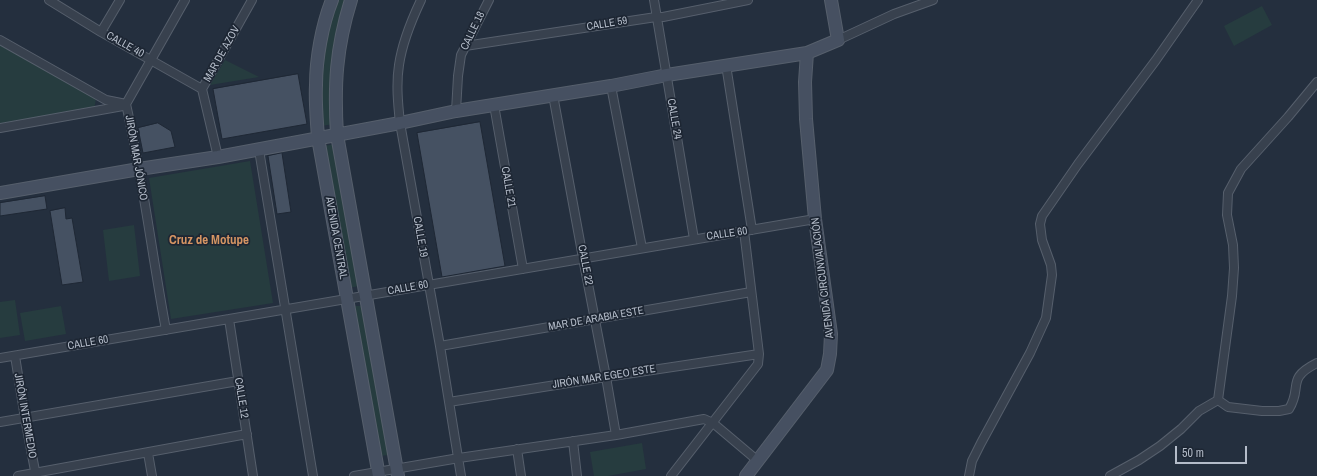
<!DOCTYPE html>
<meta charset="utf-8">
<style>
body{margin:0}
#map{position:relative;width:1317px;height:476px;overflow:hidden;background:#242f3e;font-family:"Archivo Narrow",sans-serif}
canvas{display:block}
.scale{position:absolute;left:1175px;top:446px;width:72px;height:18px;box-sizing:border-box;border:2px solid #b4bcc9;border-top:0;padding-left:5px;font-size:12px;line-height:14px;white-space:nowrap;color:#b4bcc9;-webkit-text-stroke:3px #1d2633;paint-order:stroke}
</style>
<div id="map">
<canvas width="1317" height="476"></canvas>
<div class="scale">50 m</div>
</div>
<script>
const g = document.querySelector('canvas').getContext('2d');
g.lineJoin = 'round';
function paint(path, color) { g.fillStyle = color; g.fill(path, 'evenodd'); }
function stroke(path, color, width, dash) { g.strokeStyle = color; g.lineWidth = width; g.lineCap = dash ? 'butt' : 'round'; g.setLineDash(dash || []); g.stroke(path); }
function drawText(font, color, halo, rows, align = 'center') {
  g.font = font + ' "Archivo Narrow",sans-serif'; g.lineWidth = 3.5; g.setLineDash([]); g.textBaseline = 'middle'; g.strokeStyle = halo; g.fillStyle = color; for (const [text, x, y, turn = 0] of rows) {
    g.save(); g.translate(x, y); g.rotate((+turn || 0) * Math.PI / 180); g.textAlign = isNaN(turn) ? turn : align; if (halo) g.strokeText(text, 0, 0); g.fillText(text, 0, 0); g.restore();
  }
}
const green = new Path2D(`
 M335,0H349L334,124L321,126L320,61Z
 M1262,6L1272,25L1234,46L1224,26Z
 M0,45L96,98L94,111L0,128Z
 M225,60L259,77L210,85Z
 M335,144L359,286L349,288L324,146Z
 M250,161L273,303L171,319L149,178Z
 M134,225L140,276L109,281L103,230Z
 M15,300L20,335L0,338V302Z
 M61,306L66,334L25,341L20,313Z
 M353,306H364L389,455L379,456Z
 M642,443L646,469L608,476H594L590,452Z`);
const building = new Path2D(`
 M298,74L307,124L222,139L213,89Z
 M480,122L505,266L442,277L417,133Z
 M158,123L171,131L175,147L143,153L138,128Z
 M282,153L291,212L277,214L268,156Z
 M45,196L47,209L0,216V203Z
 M65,208L66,219L72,218L83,282L62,285L50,211Z`);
const street = new Path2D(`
 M49,0L101,32L202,89
 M421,0C412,19 402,44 399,65C396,84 398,104 400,123L440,346L461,476
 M654,0L694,239
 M101,32L120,0
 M0,40L106,100L126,104
 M838,40L894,14L933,0
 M465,46L656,17H663L748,0
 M726,65L752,230
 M611,86L642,248
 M553,95L583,258L606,377L616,435
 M494,105L523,269
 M456,111L458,76L461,55L489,0
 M0,128L123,106
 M259,150L313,476
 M218,157L202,89L252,0
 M229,319L253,476
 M166,330C152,255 143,179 126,104L185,0
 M440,346L751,292
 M15,356L25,418L36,476
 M0,358L815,219
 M1218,400L1232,296L1234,268L1233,245L1227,215L1228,193L1241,169L1288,117L1317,82
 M449,402L606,377L759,354
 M0,422L238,381
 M573,441L577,476
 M517,449L521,476
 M148,453L152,476
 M18,476L247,434
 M354,476L459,458L616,435L704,419L713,423L758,461
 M671,476L758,364L759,354L744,231
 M969,476L972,461L981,443L1030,353L1046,318L1052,275L1051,265L1042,240L1040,224L1042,216L1078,164L1156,60L1198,0
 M1110,476L1139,460L1160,446L1181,429L1199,411L1218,400L1228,407L1262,411H1279L1289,409C1303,387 1285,379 1317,363`);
const secondary = new Path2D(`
 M332,0C322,25 316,59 316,85C315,103 317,121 318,138L379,476
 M351,0C336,48 334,85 337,135L398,476
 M0,193L139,169L218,157L400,123L456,111L611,86L667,75L807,53L838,40L831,0
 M746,476L827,370L830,354L831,334L815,219L806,119L805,82L807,53`);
const streetNames = [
 ["CALLE 59",607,24,-9],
 ["CALLE 18",473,31,-64],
 ["CALLE 40",125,45,29],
 ["MAR DE AZOV",222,54,-61],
 ["CALLE 24",674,119,80],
 ["JIRÓN MAR JÓNICO",136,158,80],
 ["CALLE 21",508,187,80],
 ["CALLE 60",727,234,-8],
 ["CALLE 19",420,237,80],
 ["AVENIDA CENTRAL",336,238,80],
 ["CALLE 22",585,265,79],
 ["AVENIDA CIRCUNVALACIÓN",823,278,-97],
 ["CALLE 60",408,288,-10],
 ["MAR DE ARABIA ESTE",596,319,-10],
 ["CALLE 60",88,343,-10],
 ["JIRÓN MAR EGEO ESTE",604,377,-9],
 ["CALLE 12",241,398,81],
 ["JIRÓN INTERMEDIO",25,416,80]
];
const quarterNames = [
 ["Cruz de Motupe",209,241]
];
paint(green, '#263c3f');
paint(building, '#455162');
stroke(building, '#1f2835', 1);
stroke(street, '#565f6c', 10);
stroke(secondary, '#565f6c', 14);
stroke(street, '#38414e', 8);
stroke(secondary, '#465061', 12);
drawText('11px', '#b4bcc9', '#1d2633', streetNames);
drawText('bold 13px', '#d59563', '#1d2633', quarterNames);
</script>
